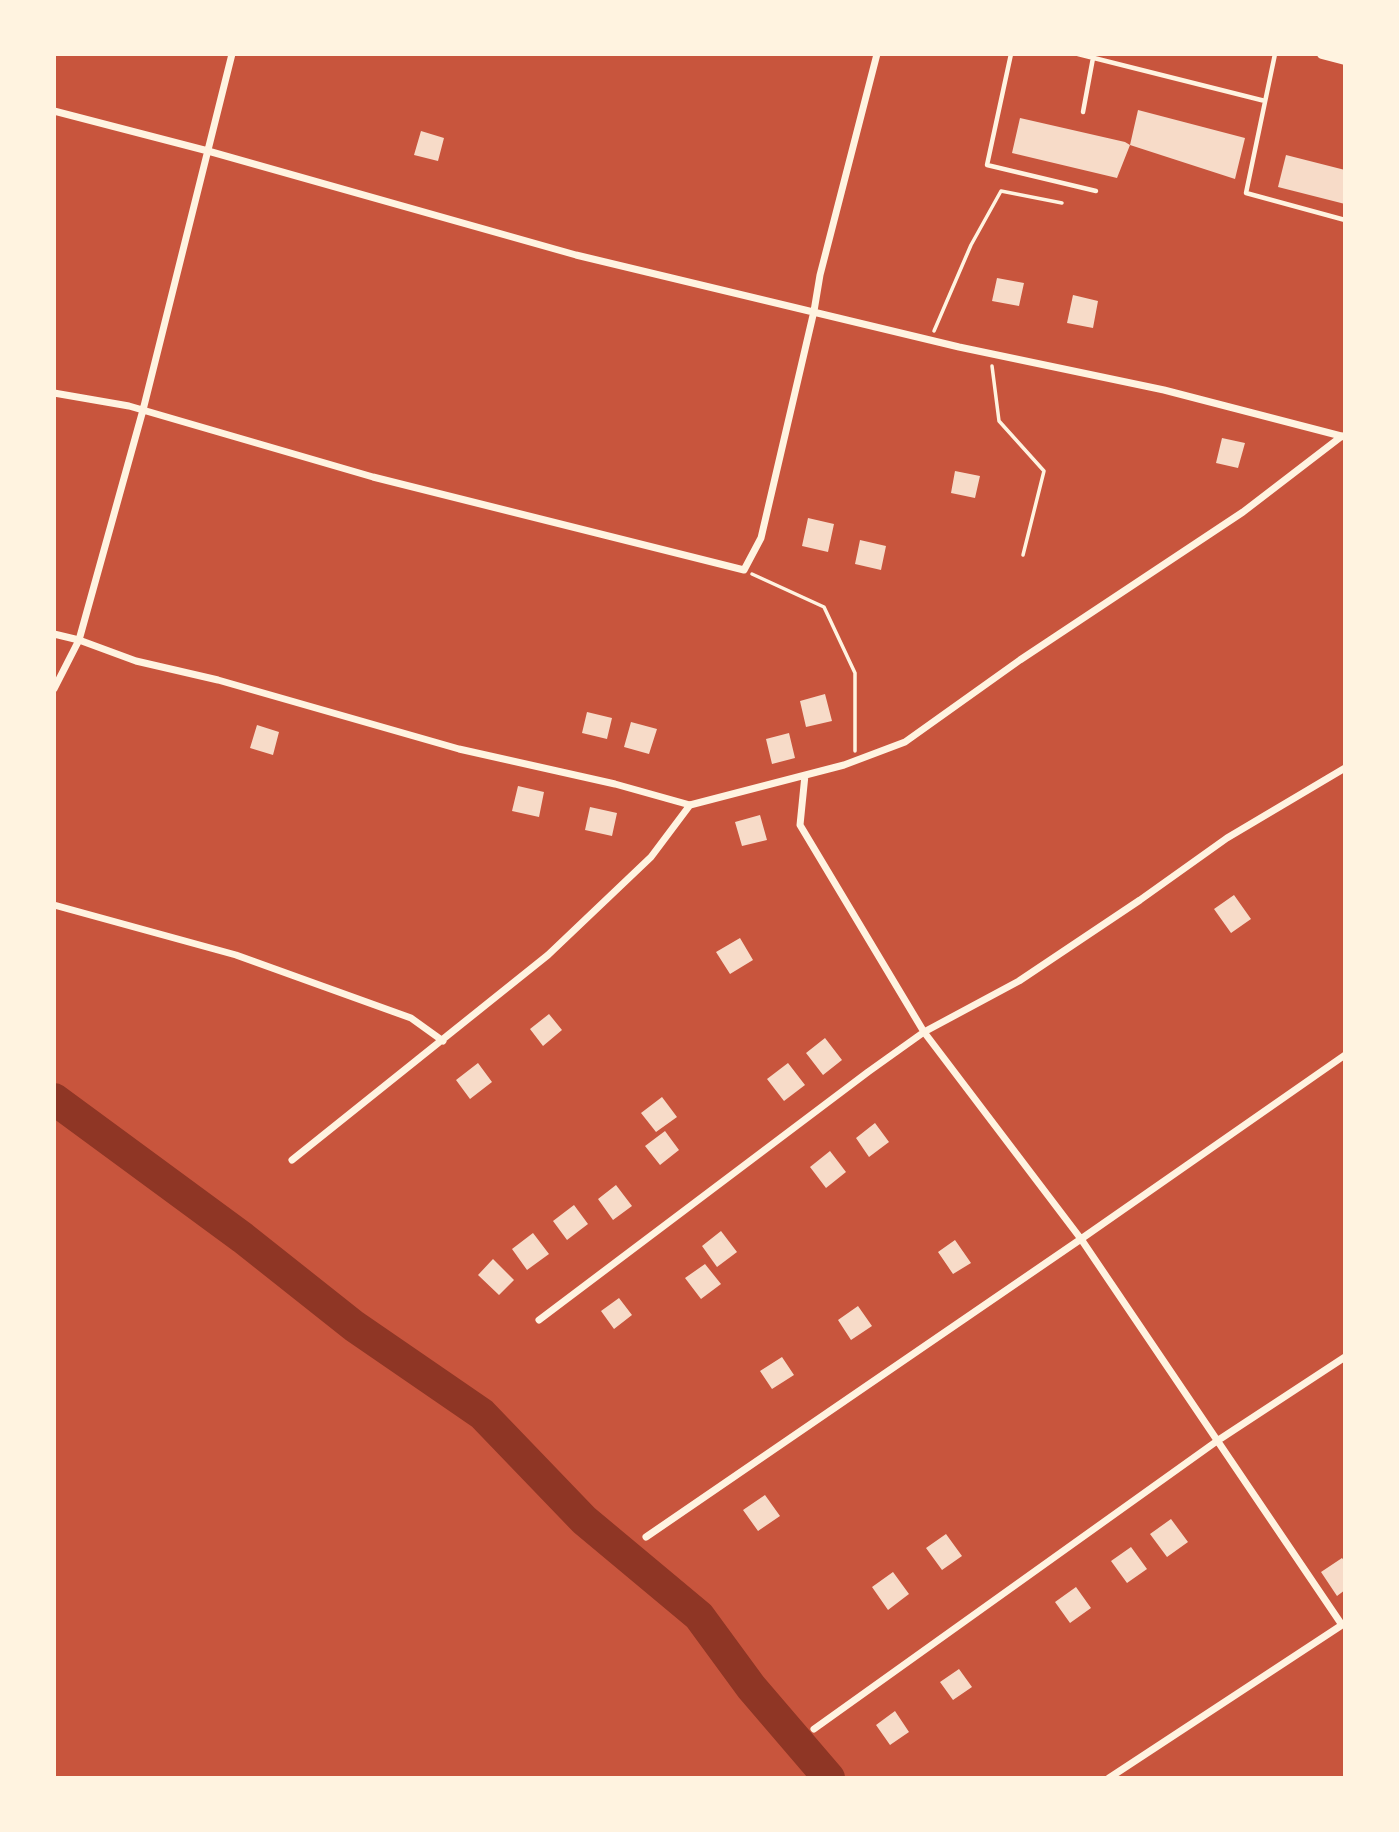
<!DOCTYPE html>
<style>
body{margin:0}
#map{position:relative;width:1399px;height:1832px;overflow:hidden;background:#c8553d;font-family:"PT Sans Narrow",sans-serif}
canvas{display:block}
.frame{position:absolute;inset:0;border:56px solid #fff3e0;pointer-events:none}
</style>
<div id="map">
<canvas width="1399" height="1832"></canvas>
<div class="frame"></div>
</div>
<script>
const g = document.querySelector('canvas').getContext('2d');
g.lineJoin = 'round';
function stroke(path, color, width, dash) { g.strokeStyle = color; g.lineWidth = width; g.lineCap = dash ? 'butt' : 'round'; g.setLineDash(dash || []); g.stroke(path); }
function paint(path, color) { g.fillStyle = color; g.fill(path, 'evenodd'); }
const river = new Path2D(`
 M54,1099L243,1238L354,1326L482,1414L584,1520L699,1616L751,1687L829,1778`);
const building = new Path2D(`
 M1138,110L1245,138L1235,179L1130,145Z
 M1020,118L1125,142L1130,145L1117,178L1012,153Z
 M421,131L444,138L438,161L414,155Z
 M1286,155L1345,170V204L1278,187Z
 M997,278L1024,283L1019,306L992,301Z
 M1073,295L1098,301L1093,328L1067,323Z
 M1222,438L1245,443L1238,468L1216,463Z
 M955,471L980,476L975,498L951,493Z
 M808,518L834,524L828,552L802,546Z
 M860,540L886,546L881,570L855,564Z
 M825,694L832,721L806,727L800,701Z
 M587,712L612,718L607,739L582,733Z
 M631,722L657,729L649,754L624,747Z
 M257,725L279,732L273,755L250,748Z
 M789,733L795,758L772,764L766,739Z
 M518,786L544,792L539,817L512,811Z
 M590,807L617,813L612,836L585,830Z
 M760,815L767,840L742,846L735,822Z
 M1234,895L1251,919L1231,933L1214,909Z
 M740,938L753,960L730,974L716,952Z
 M549,1014L562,1030L543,1046L530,1029Z
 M825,1038L842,1060L823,1075L806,1053Z
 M478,1063L492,1082L470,1099L456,1080Z
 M788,1063L805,1085L784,1101L767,1079Z
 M662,1097L677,1117L656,1132L641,1113Z
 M875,1123L889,1142L869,1157L856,1138Z
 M665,1131L679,1150L660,1165L645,1146Z
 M830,1151L846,1172L826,1188L810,1167Z
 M616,1185L632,1206L613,1220L598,1199Z
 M574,1205L588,1224L567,1240L553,1221Z
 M721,1231L737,1252L717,1267L702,1246Z
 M533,1233L549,1254L527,1270L512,1249Z
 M955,1240L971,1263L953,1274L938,1252Z
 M493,1259L514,1280L499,1295L478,1275Z
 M705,1264L721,1284L701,1299L685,1278Z
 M619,1298L632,1315L614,1329L601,1311Z
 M858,1306L872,1326L851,1340L838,1320Z
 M782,1357L794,1375L772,1389L760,1371Z
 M765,1495L780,1516L758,1531L743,1510Z
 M1171,1519L1188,1542L1167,1557L1150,1534Z
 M946,1534L962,1556L942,1570L926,1548Z
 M1131,1547L1147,1569L1127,1583L1111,1561Z
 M1342,1558L1345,1562V1590L1337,1596L1321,1572Z
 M893,1572L909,1594L888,1610L872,1587Z
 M1076,1587L1091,1608L1070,1623L1055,1602Z
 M959,1669L972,1687L953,1700L940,1682Z
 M895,1711L909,1732L890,1745L876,1725Z`);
const path = new Path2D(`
 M934,331L971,245L1001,191L1062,203
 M992,366L999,421L1044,471L1023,555
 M752,574L824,607L855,673V751`);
const service = new Path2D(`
 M1011,54L987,165L1096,191
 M1078,54L1265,101
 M1275,54L1246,193L1345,220
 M1083,112L1093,58`);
const minor = new Path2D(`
 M54,111L208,151L576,255L959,347L1164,390L1345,437
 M54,393L129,406L373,477L744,570L761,538L814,311L820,275L877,54
 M54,634L79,640L136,661L218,680L459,749L615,784L690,805
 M54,689L79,640L143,410L232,54
 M805,775L800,825L924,1032L1081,1239L1342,1625
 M690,805L844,765L905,742L1020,660L1243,512L1342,436
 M54,905L236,955L411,1018L443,1041
 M292,1160L548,955L651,857L690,805
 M539,1320L868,1072L924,1032L1019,981L1140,900L1227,838L1345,768
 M646,1537L1081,1239L1345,1055
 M814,1729L1217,1441L1345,1357
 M1109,1778L1345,1623`);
const tertiary = new Path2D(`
 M1322,54L1345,60`);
stroke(river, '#8f3625', 32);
paint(building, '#f7dbc8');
stroke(path, '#fff3e0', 3.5);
stroke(service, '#fff3e0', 4.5);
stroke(minor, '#fff3e0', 7);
stroke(tertiary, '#fff3e0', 10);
</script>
